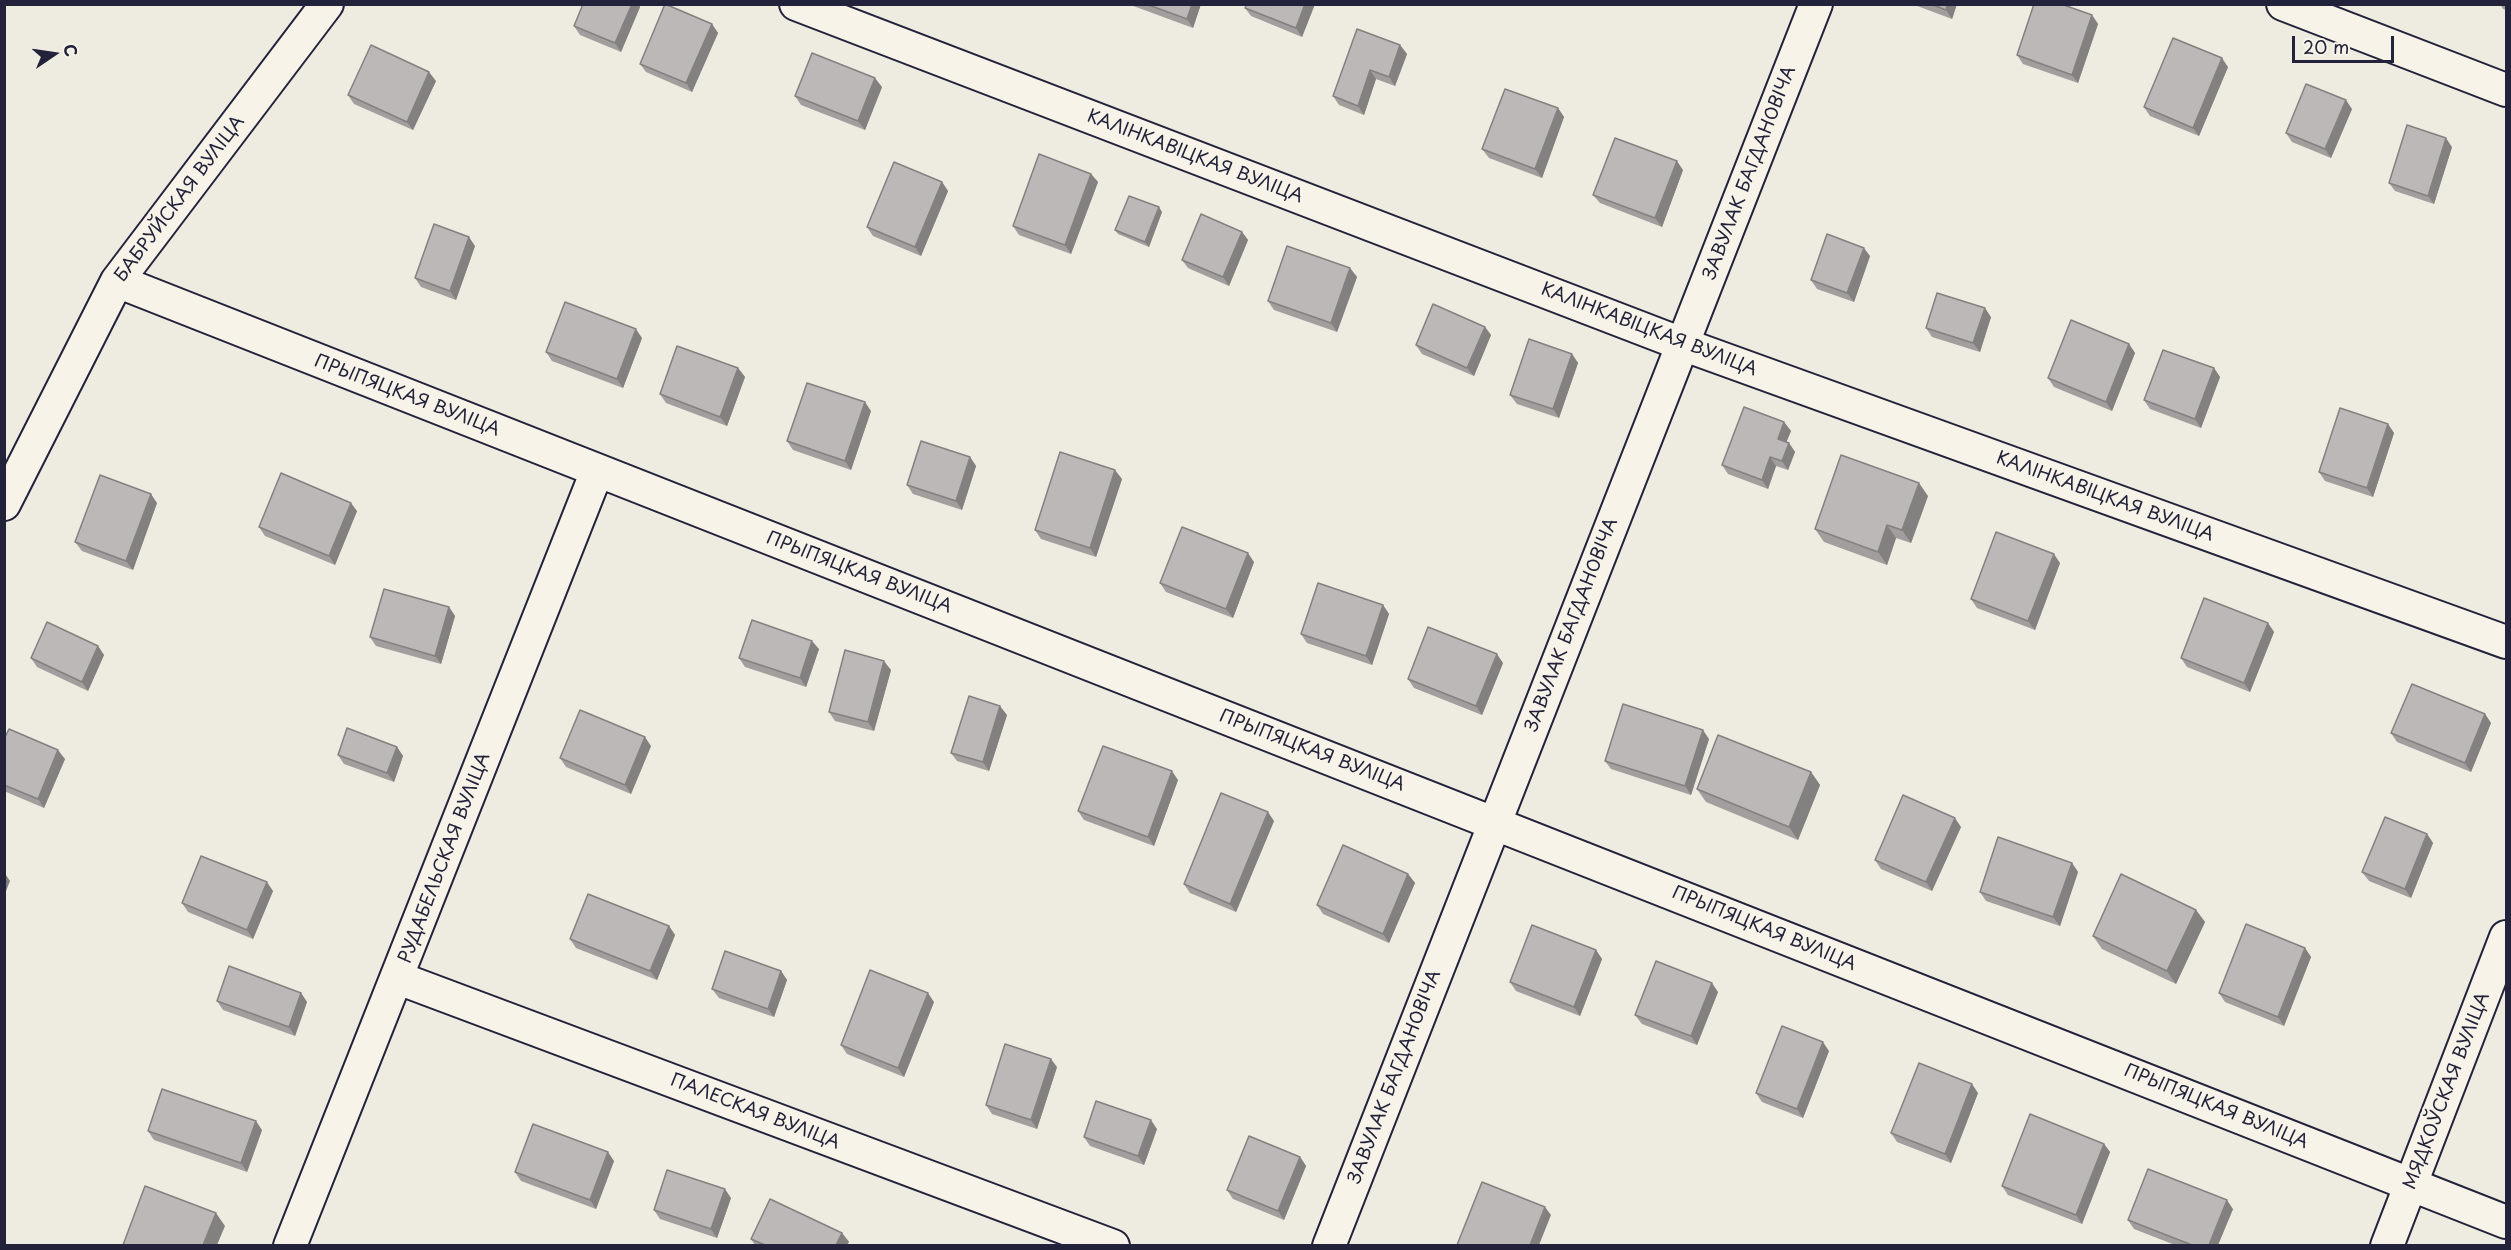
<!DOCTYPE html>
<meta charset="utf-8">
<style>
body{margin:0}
#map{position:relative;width:2511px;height:1250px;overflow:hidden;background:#eeebe1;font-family:"Playpen Sans",sans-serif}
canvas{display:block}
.frame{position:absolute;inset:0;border:6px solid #22223b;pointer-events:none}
.north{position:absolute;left:24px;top:24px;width:60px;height:60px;-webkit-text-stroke:4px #f7f3e8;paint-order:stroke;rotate:77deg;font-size:16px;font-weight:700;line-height:24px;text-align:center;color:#22223b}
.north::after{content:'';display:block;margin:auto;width:21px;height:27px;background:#22223b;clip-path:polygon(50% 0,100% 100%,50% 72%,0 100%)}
.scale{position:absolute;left:2292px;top:36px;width:102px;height:27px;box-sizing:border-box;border:3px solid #22223b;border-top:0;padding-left:8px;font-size:18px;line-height:21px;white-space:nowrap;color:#22223b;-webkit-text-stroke:4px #f7f3e8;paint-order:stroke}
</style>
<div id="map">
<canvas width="2511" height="1250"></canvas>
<div class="frame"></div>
<div class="north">С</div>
<div class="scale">20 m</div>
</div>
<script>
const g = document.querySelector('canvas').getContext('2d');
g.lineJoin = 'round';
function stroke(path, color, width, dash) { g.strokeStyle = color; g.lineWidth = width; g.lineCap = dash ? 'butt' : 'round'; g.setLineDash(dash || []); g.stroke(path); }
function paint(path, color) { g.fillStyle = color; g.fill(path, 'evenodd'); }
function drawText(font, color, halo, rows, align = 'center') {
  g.font = font + ' "Playpen Sans",sans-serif'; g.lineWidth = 5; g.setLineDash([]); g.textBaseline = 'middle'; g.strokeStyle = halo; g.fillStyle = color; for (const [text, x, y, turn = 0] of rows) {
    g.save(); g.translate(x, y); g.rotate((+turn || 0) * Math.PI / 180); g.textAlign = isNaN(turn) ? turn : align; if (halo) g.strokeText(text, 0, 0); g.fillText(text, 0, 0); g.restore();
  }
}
const minor = new Path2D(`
 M796,4L1682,344L2506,642
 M2283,4L2506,90
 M117,281L2506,1222
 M4,504L117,281L327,4
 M398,978L1113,1246
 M290,1246L597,471
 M1329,1246L1816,4
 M2387,1246L2506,937`);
const wall = new Path2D(`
 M583,4H639L640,7L621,52L580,35L574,26Z
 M1128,4H1201L1193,28Z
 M1247,4H1315L1302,37L1251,16L1245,8Z
 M1912,4H1957L1952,19Z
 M2500,4H2506V10L2503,9Z
 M2092,15L2098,24L2078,83L2023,64L2017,55Z
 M712,24L718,33L692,92L646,72L640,64Z
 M1400,45L1407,54L1395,86L1376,79L1364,115L1339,105L1333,96Z
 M2228,67L2199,136L2150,116L2144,107Z
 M436,81L413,130L354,104L348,95Z
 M882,87L865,130L801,105L795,96Z
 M1558,108L1564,117L1542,178L1489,158L1482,149Z
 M2352,109L2331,158L2292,142L2286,133Z
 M2452,147L2434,204L2395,191L2389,183Z
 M1683,170L1662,227L1600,203L1593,195Z
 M1091,174L1098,182L1071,254L1019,235L1013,226Z
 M942,182L948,191L921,256L873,236L867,227Z
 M1162,212L1149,247L1118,234L1115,230Z
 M1242,232L1248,240L1229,286L1188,268L1182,260Z
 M475,246L456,300L421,287L415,278Z
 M1870,256L1854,302L1817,289L1811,280Z
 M1350,268L1357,277L1337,332L1274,310L1268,301Z
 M1991,317L1980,352L1932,337L1926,328Z
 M1485,327L1491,335L1474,376L1422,354L1416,345Z
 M642,338L623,388L552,361L546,352Z
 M2129,344L2135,353L2112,411L2054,387L2048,378Z
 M1572,354L1578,363L1559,418L1517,404L1510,395Z
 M738,368L745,377L727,426L666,403L660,394Z
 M2214,368L2220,377L2201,428L2150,409L2144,400Z
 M871,411L851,470L793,450L787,441Z
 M1784,422L1791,431L1786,442L1789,443L1795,452L1788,470L1776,466L1768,489L1728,474L1722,465Z
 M2388,424L2394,433L2373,497L2325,481L2319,472Z
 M970,457L976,466L962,510L913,494L907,485Z
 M1122,479L1096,557L1041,539L1035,530Z
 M1928,496L1911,543L1896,538L1887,565L1824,542L1815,529Z
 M157,503L133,570L82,551L75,542Z
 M357,511L335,565L265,536L259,527Z
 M1254,562L1233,618L1166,592L1160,583Z
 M2060,563L2035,630L1977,608L1971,599Z
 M1383,605L1389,614L1372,665L1307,643L1301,634Z
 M449,607L455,616L441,664L376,646L370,637Z
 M2268,623L2274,632L2250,692L2187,667L2181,658Z
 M98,646L104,655L88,691L37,667L31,658Z
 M819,649L806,687L745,667L739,658Z
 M1503,663L1482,715L1414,688L1408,679Z
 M891,670L874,731L835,721L829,712Z
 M2485,714L2491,723L2471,772L2397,742L2391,733Z
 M1007,715L989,771L957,761L951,753Z
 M4,739L65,759L44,808L4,791Z
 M1709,739L1691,795L1611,769L1605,761Z
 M651,746L631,794L566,767L560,758Z
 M397,747L403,756L394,782L344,764L338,755Z
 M1811,772L1820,785L1798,840L1706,802L1697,789Z
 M1178,780L1154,846L1084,820L1078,811Z
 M1274,821L1236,912L1190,893L1184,884Z
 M1961,827L1932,891L1881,869L1875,860Z
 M2427,834L2433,843L2411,898L2369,881L2362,872Z
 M2072,863L2078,872L2060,926L1986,901L1980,892Z
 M1408,874L1415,883L1389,943L1323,914L1317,905Z
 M273,891L253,939L188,912L182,903Z
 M2196,910L2205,922L2176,984L2102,949L2093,936Z
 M669,926L675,935L657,980L576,948L570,939Z
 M2305,948L2311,957L2284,1026L2225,1002L2219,993Z
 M1596,950L1602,959L1580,1016L1516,991L1510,982Z
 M781,971L787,980L774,1017L719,998L712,989Z
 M1718,992L1697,1045L1642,1024L1635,1015Z
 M301,993L307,1002L295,1036L223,1010L217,1001Z
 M934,1002L904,1077L847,1054L841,1045Z
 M1829,1051L1803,1118L1762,1102L1756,1093Z
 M1057,1067L1037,1129L992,1114L986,1105Z
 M1978,1093L1951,1163L1897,1142L1891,1133Z
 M1157,1129L1144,1165L1090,1146L1084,1137Z
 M262,1130L247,1172L154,1140L148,1131Z
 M2104,1144L2110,1152L2082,1224L2008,1195L2002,1186Z
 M1300,1157L1306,1166L1284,1220L1233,1199L1227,1190Z
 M614,1161L596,1209L521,1181L515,1172Z
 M731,1198L717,1238L660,1219L654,1210Z
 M2233,1209L2218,1245H2175L2134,1229L2128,1220Z
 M842,1233L849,1242L847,1245H755L751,1239Z`);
const shadedWall = new Path2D(`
 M632,4H639L640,7L621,52L615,43Z
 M1192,4H1201L1193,28L1187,19Z
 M1305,4H1315L1302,37L1296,28Z
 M1947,4H1957L1952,19L1946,10Z
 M2092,15L2098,24L2078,83L2072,75Z
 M712,24L718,33L692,92L686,83Z
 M1400,45L1407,54L1395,86L1389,77Z
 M2222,58L2228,67L2199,136L2193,128Z
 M1370,70L1376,79L1364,115L1358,106Z
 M429,72L436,81L413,130L407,122Z
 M875,78L882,87L865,130L858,121Z
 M2346,100L2352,109L2331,158L2325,149Z
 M1558,108L1564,117L1542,178L1535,169Z
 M2446,138L2452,147L2434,204L2428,196Z
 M1677,161L1683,170L1662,227L1655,218Z
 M1091,174L1098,182L1071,254L1065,245Z
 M942,182L948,191L921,256L915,247Z
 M1159,207L1162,212L1149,247L1145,242Z
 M1242,232L1248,240L1229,286L1223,277Z
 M469,237L475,246L456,300L450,291Z
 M1864,248L1870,256L1854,302L1847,293Z
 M1350,268L1357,277L1337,332L1331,323Z
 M1985,308L1991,317L1980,352L1973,343Z
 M1485,327L1491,335L1474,376L1467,368Z
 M636,329L642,338L623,388L617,379Z
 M2129,344L2135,353L2112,411L2106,402Z
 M1572,354L1578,363L1559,418L1553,409Z
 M738,368L745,377L727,426L720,417Z
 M2214,368L2220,377L2201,428L2195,419Z
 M865,402L871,411L851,470L845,461Z
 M1784,422L1791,431L1784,448L1778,439Z
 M2388,424L2394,433L2373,497L2367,488Z
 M1789,443L1795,452L1788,470L1782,461Z
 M970,457L976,466L962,510L956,501Z
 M1770,457L1776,466L1768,489L1762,480Z
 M1115,470L1122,479L1096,557L1090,548Z
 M1919,483L1928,496L1911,543L1902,530Z
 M151,494L157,503L133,570L126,561Z
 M351,503L357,511L335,565L329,556Z
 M1887,525L1896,538L1887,565L1878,552Z
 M1248,553L1254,562L1233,618L1226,609Z
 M2054,554L2060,563L2035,630L2028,621Z
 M1383,605L1389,614L1372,665L1366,656Z
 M449,607L455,616L441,664L435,656Z
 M2268,623L2274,632L2250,692L2244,683Z
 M812,641L819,649L806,687L800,678Z
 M98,646L104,655L88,691L82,682Z
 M1497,654L1503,663L1482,715L1476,706Z
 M884,661L891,670L874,731L868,722Z
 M1000,706L1007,715L989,771L983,762Z
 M2485,714L2491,723L2471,772L2465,763Z
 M1703,730L1709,739L1691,795L1685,786Z
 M645,737L651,746L631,794L625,785Z
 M397,747L403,756L394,782L387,773Z
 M58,750L65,759L44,808L38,799Z
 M1172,771L1178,780L1154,846L1148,837Z
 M1811,772L1820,785L1798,840L1789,827Z
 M1268,812L1274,821L1236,912L1230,904Z
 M1955,818L1961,827L1932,891L1926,882Z
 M2427,834L2433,843L2411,898L2405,889Z
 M2072,863L2078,872L2060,926L2053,917Z
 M4,872L10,881L4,896Z
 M1408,874L1415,883L1389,943L1383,934Z
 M267,882L273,891L253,939L247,930Z
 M2196,910L2205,922L2176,984L2167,971Z
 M669,926L675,935L657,980L650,971Z
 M2305,948L2311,957L2284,1026L2278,1017Z
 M1596,950L1602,959L1580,1016L1574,1007Z
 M781,971L787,980L774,1017L768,1009Z
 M1712,983L1718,992L1697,1045L1691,1036Z
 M301,993L307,1002L295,1036L289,1027Z
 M928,993L934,1002L904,1077L898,1068Z
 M1823,1042L1829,1051L1803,1118L1797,1109Z
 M1051,1059L1057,1067L1037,1129L1031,1120Z
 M1972,1084L1978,1093L1951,1163L1945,1154Z
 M1151,1120L1157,1129L1144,1165L1138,1156Z
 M256,1121L262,1130L247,1172L241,1163Z
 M2104,1144L2110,1152L2082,1224L2076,1215Z
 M608,1152L614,1161L596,1209L590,1200Z
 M1300,1157L1306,1166L1284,1220L1278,1211Z
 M725,1189L731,1198L717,1238L711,1229Z
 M2227,1200L2233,1209L2218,1245H2209Z
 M1545,1207L1551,1215L1539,1245H1530Z
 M216,1213L225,1226L217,1245H203Z
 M842,1233L849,1242L847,1245H836Z`);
const building = new Path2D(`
 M583,4H632L615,43L574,26Z
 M665,4L712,24L686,83L640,64Z
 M1146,4H1192L1187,19Z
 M1247,4H1305L1296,28L1245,8Z
 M1931,4H1947L1946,10Z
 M2034,4H2061L2092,15L2072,75L2017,55Z
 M1357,29L1400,45L1389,77L1370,70L1358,106L1333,96Z
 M2173,38L2222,58L2193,128L2144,107Z
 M371,45L429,72L407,122L348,95Z
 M812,53L875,78L858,121L795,96Z
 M2306,84L2346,100L2325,149L2286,133Z
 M1505,89L1558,108L1535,169L1482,149Z
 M2407,125L2446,138L2428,196L2389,183Z
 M1615,138L1677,161L1655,218L1593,195Z
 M1039,154L1091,174L1065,245L1013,226Z
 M894,162L942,182L915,247L867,227Z
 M1129,196L1159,207L1145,242L1115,230Z
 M1201,214L1242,232L1223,277L1182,260Z
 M434,224L469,237L450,291L415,278Z
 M1827,234L1864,248L1847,293L1811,280Z
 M1287,246L1350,268L1331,323L1268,301Z
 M1937,293L1985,308L1973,343L1926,328Z
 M565,302L636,329L617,379L546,352Z
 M1433,304L1485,327L1467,368L1416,345Z
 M2071,320L2129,344L2106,402L2048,378Z
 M1529,339L1572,354L1553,409L1510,395Z
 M677,346L738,368L720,417L660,394Z
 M2163,350L2214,368L2195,419L2144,400Z
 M807,383L865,402L845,461L787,441Z
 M1744,407L1784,422L1778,439L1789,443L1782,461L1770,457L1762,480L1722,465Z
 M2340,408L2388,424L2367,488L2319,472Z
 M921,441L970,457L956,501L907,485Z
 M1060,452L1115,470L1090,548L1035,530Z
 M1841,455L1919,483L1902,530L1887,525L1878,552L1815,529Z
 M281,473L351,503L329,556L259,527Z
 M100,475L151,494L126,561L75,542Z
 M1182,527L1248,553L1226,609L1160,583Z
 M1996,532L2054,554L2028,621L1971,599Z
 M1318,583L1383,605L1366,656L1301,634Z
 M384,589L449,607L435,656L370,637Z
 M2204,598L2268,623L2244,683L2181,658Z
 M752,620L812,641L800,678L739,658Z
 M47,622L98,646L82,682L31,658Z
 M1428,627L1497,654L1476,706L1408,679Z
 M845,650L884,661L868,722L829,712Z
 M2412,684L2485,714L2465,763L2391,733Z
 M969,696L1000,706L983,762L951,753Z
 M1623,704L1703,730L1685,786L1605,761Z
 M580,710L645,737L625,785L560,758Z
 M347,728L397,747L387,773L338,755Z
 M9,729L58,750L38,799L4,785V739Z
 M1718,735L1811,772L1789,827L1697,789Z
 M1103,746L1172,771L1148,837L1078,811Z
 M1221,793L1268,812L1230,904L1184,884Z
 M1903,795L1955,818L1926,882L1875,860Z
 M2385,817L2427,834L2405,889L2362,872Z
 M1998,837L2072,863L2053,917L1980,892Z
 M1343,845L1408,874L1383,934L1317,905Z
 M201,856L267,882L247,930L182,903Z
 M2121,874L2196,910L2167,971L2093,936Z
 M588,894L669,926L650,971L570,939Z
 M2246,924L2305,948L2278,1017L2219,993Z
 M1532,925L1596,950L1574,1007L1510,982Z
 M725,951L781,971L768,1009L712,989Z
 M1656,961L1712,983L1691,1036L1635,1015Z
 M229,966L301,993L289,1027L217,1001Z
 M870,970L928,993L898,1068L841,1045Z
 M1782,1026L1823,1042L1797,1109L1756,1093Z
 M1005,1044L1051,1059L1031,1120L986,1105Z
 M1919,1063L1972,1084L1945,1154L1891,1133Z
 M162,1089L256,1121L241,1163L148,1131Z
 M1096,1101L1151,1120L1138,1156L1084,1137Z
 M2030,1114L2104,1144L2076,1215L2002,1186Z
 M533,1124L608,1152L590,1200L515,1172Z
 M1249,1136L1300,1157L1278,1211L1227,1190Z
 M2148,1169L2227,1200L2209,1245H2192L2128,1220Z
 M667,1170L725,1189L711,1229L654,1210Z
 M1482,1182L1545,1207L1530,1245H1457Z
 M145,1186L216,1213L203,1245H123Z
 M770,1199L842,1233L836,1245H765L751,1239Z`);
const streetNames = [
 ["КАЛІНКАВІЦКАЯ ВУЛІЦА",1195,157,21],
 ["ЗАВУЛАК БАГДАНОВІЧА",1750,173,-69],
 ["БАБРУЙСКАЯ ВУЛІЦА",180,199,-53],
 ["КАЛІНКАВІЦКАЯ ВУЛІЦА",1649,330,21],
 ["ПРЫПЯЦКАЯ ВУЛІЦА",407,396,21],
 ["КАЛІНКАВІЦКАЯ ВУЛІЦА",2105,497,20],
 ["ПРЫПЯЦКАЯ ВУЛІЦА",859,573,21],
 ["ЗАВУЛАК БАГДАНОВІЧА",1572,625,-69],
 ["ПРЫПЯЦКАЯ ВУЛІЦА",1312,751,21],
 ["РУДАБЕЛЬСКАЯ ВУЛІЦА",445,858,-69],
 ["ПРЫПЯЦКАЯ ВУЛІЦА",1764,929,22],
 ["ЗАВУЛАК БАГДАНОВІЧА",1395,1077,-69],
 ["МЯДКОЎСКАЯ ВУЛІЦА",2447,1091,-69],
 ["ПРЫПЯЦКАЯ ВУЛІЦА",2216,1107,22],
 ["ПАЛЕСКАЯ ВУЛІЦА",755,1112,21]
];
stroke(minor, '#22223b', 36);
stroke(minor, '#f7f3e8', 32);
paint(wall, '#a19e9d');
paint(shadedWall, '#838180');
paint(building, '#bbb8b7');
stroke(building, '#838180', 1.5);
drawText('18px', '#22223b', '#f7f3e8', streetNames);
</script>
